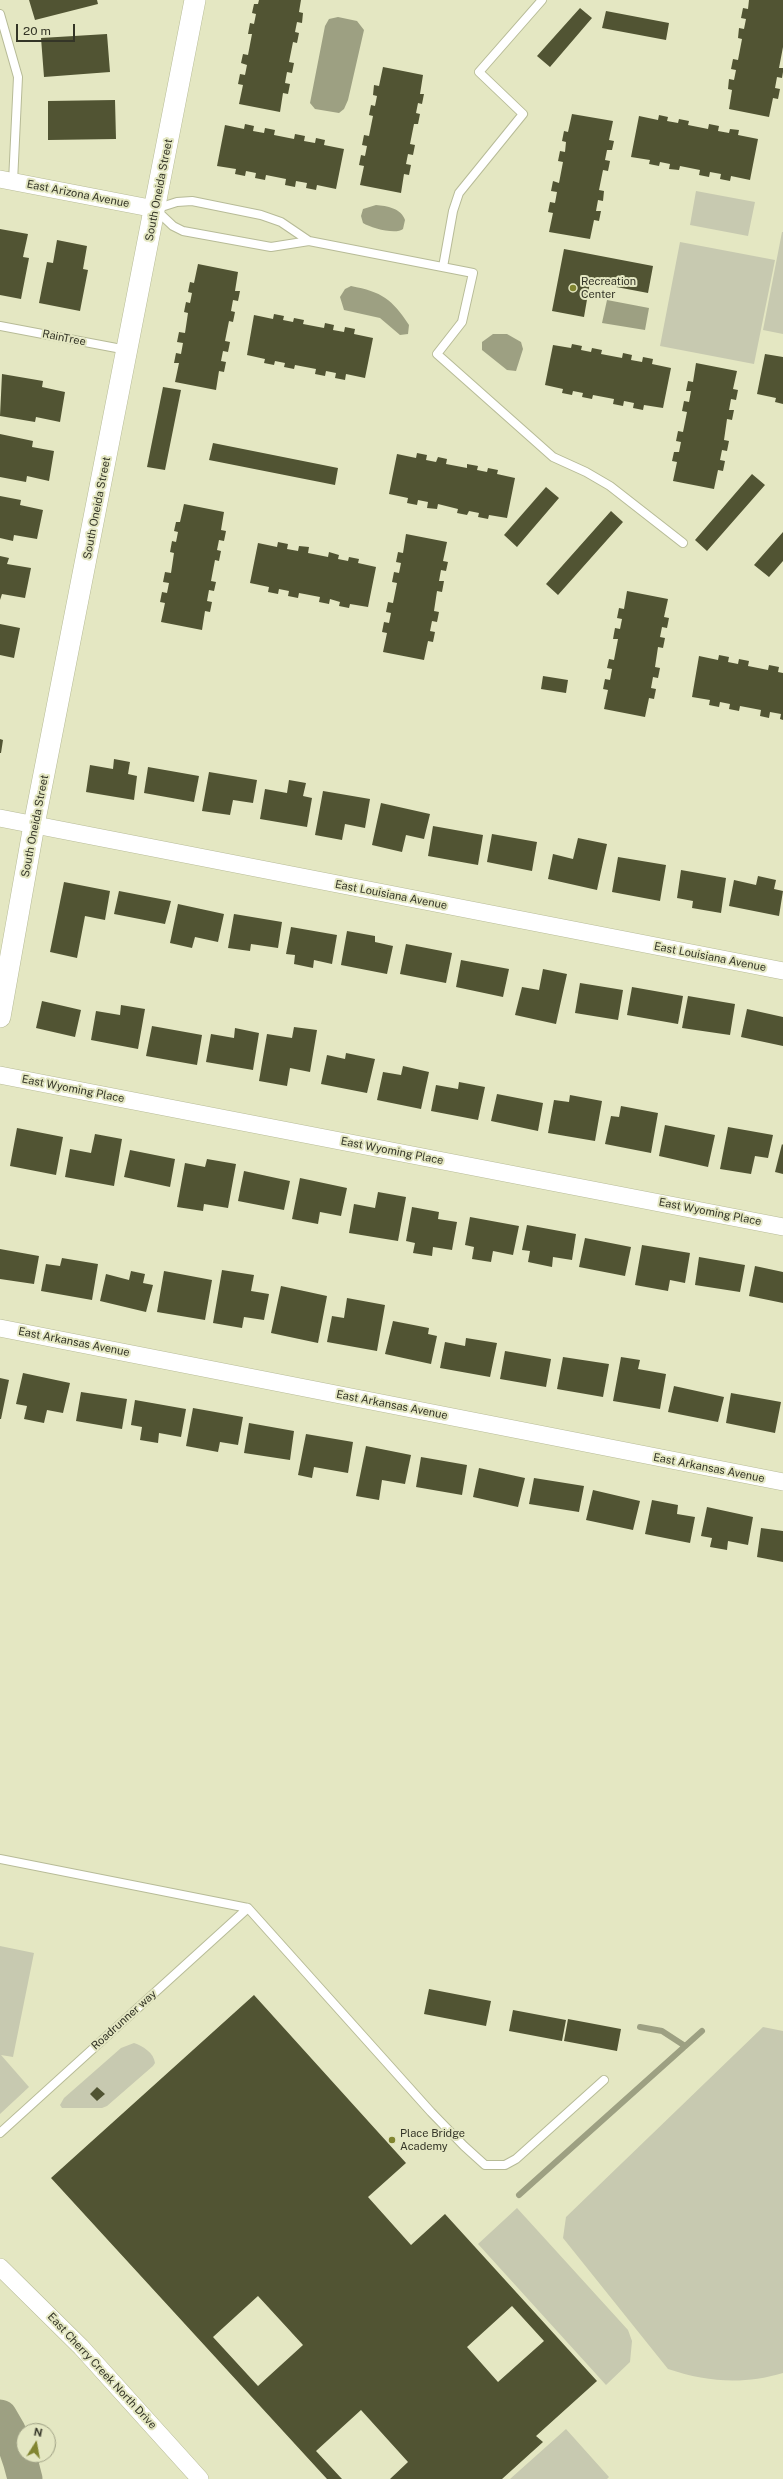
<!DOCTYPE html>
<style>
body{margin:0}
#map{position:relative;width:783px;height:2479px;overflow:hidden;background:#e4e7c2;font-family:"Public Sans",sans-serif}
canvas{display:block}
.north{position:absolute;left:16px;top:2423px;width:40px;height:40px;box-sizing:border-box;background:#e4e7c2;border:1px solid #9ea084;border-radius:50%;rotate:11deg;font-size:11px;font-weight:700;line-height:16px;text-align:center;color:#343527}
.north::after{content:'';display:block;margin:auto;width:14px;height:18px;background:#818530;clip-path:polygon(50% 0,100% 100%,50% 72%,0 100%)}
.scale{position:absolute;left:16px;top:24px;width:59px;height:18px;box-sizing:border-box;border:2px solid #343527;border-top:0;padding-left:5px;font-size:12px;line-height:14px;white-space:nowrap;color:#343527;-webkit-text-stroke:3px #e4e7c2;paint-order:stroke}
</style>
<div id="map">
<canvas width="783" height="2479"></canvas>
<div class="north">N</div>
<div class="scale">20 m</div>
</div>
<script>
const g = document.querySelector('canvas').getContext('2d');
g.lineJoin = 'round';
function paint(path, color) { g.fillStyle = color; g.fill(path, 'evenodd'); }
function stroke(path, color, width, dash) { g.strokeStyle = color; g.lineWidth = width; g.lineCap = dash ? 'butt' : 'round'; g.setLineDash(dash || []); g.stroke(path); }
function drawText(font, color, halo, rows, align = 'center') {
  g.font = font + ' "Public Sans",sans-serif'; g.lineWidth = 4; g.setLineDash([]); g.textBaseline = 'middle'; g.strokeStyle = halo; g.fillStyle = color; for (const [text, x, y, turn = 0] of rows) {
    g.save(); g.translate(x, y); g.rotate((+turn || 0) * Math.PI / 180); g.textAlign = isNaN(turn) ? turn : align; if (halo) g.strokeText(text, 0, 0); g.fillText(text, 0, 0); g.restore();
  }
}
const green = new Path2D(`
 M696,191L755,202L748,236L690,225Z
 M782,232H783V334L763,330Z
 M680,242L775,260L754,364L660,346Z
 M0,1946L34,1953L13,2057L1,2055L29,2087L0,2114Z
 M763,2027L783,2031V2373C743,2385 707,2382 668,2369L563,2238L566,2217Z
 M134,2043C143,2046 154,2053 155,2063L153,2066L107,2106L102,2108H62L60,2105L64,2098L121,2048Z
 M517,2208L628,2330L632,2341L630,2362L606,2385L478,2244Z
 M566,2429L609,2477L607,2479H510Z`);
const water = new Path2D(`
 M338,17L357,21L364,30L348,100L344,109L339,113L315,109L310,103L325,26L329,19Z
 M376,205C387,206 401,208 405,220L403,229C396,235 371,228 363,223L361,216L363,209Z
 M351,286C382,292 392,299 409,325L408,334L400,335L380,318L344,310L340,297L345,289Z
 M607,300L649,308L645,330L602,323Z
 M493,334H507L521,342L523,349L516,371L507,370L482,350V342Z`);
const stream = new Path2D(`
 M640,2027L662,2031L685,2046
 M519,2195L702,2031`);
const river = new Path2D(`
 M0,2417C13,2437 20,2456 25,2479`);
const building = new Path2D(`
 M29,0H97L98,4L35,20Z
 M259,0H301L299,12L303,13L302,23L297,22L295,32L299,33L297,43L293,42L289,62L294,63L292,73L287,72L285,83L290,84L288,94L283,93L280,112L239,104L243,85L238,84L240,74L245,75L247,65L241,63L243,54L248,55L252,34H248L250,23L254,24L256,14L252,13L254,4H258Z
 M749,0H783V47L779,68H783V72L782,78L777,77L775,88L780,89L778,99L773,98L769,117L729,109L732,90L728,89L729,79L734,80L736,70L731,69L733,59L738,60L742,39L738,38L739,28L744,29L746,19L741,18L743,8L748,9Z
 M580,8L592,18L550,67L537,56Z
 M606,11L669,23L666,40L602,28Z
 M107,34L110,72L44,77L41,38Z
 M383,67L423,75L420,94H424L422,104L418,103L416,113L420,114L418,124H414L410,144L415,145L413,155L408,154L406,164L411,165L409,175L404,174L401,193L360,185L364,166L359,165L361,155L365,156L367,146L362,145L364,135L369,136L373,116L369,115L371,105L375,106L377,96L373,95L374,85L379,86Z
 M115,100L116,139L48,140V101Z
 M572,114L613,121L609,140L614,141L612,150H607L605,160L610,161L608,171L603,170L599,190L604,191L603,201L598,200L596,211H601L599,221L594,220L590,239L549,232L553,213L548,212L550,202L555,203L557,192L551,191L553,181L559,183L563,162L558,161L560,151L565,152L566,142L562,141L564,131L568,132Z
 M659,115L668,117L667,121L678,123L679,119L689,121L688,125L708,129L709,124L719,126L718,131L729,133L730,129L739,130L738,135L758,139L750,180L731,176L730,181L720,179L721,174L710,172L709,177L699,175L700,170L680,166L679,170L669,169L670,164L660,162L659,166L649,164L650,160L631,157L639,116L658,120Z
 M245,124L254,126L253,131L264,133L265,128L275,130L274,135L294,139L295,134L305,136L304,141L315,143L316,138L325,140L324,145L344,149L336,189L317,185L316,190L306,188L307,183L296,181L295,187L285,185L286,179L266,175L265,180L255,178L256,173L246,171L245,176L235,174L236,169L217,166L225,125L244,129Z
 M0,229L28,234L23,257L29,258L21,299L0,295Z
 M57,240L87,246L83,269L88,270L80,311L39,303L47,262L53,263Z
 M564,249L653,266L648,293L590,282L584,317L552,311Z
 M198,264L238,272L235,291H240L238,301L233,300L231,311L235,312L233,322L229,321L225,341L230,342L228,352L223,351L221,361L226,362L224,372L219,371L216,390L175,382L179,363H174L176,353L181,354L183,343L177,342L179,332L185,333L188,313L184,312L186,302L190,303L192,293L188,292L190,282L194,283Z
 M274,314L284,316L283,320L293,322L294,318L304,320L303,324L324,328L325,323L334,325L333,330L344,332L345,327L355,329L354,334L373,338L365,378L346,374L345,380L335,378L336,373L326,371L325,376L315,374L316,369L295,365L294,369L284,367L285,363L275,361L274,365L264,363L265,359L247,355L254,315L273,319Z
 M572,344L582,346L581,350L591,352L592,348L602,350L601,354L622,358L623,353L632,355L631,360L642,362L643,357L653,359L652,364L671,368L663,408L644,405L643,410L633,408L634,403L624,401L623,406L613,404L614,399L593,395L592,399L582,397L583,393L573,391L572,395L562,393L563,389L545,385L553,345L571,348Z
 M765,354L783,357V404L775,402L776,398L757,394Z
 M696,363L737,371L733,389L738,390L736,400L731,399L729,410H734L732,420L727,419L724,440L729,441L727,451L722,450L720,460L725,461L723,471L718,470L714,489L673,481L677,462L672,461L674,452H679L681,442L676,441L678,431L683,432L687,412L682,411L684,401L689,402L691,391H686L688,381L693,382Z
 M2,374L43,381L42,387L65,392L60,422L36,417L35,422L0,416Z
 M163,387L181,390L165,470L147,467Z
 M0,434L33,441L32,447L54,451L49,481L27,476L26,482L0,477Z
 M213,443L338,468L335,485L209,460Z
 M417,453L427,455L426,460L436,462L438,457L447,459L446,464L467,468V464L478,466L477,470L487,472L488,468L498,470L497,474L515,478L507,518L489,515L488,519L478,517L479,513L469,511L467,515L457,513L458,509L438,504L437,509L427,508L428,502L418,500L417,505L407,503L408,498L389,494L397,454L416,458Z
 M752,474L765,485L707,551L695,540Z
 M546,487L559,498L517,547L504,535Z
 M0,496L21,500L20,505L43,510L37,539L14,535L13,541L0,538Z
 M184,504L224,512L221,530L226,531L224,541L219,540L217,550L221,551L219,561L215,560L211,581L216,582L214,591L209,590L207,601L212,602L210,612L205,611L202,630L161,622L165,603L160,602L162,592L167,593L169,583L163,582L165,572L171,573L174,553L170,552L172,541L176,542L178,532L174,531L176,522H180Z
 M611,511L623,522L558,595L546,584Z
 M783,532V561L769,577L754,565Z
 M406,534L447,542L443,561L448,562L446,571L441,570L439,581H444L442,592L437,591L434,611L439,612L437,622L432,621L430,631L435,632L433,642L428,641L424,660L383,652L387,633L382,632L384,622L389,623L391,613L386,612L388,602L393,603L397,583L392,582L394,572L399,573L401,563L396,562L398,552L403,553Z
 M278,542L288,544L287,549L298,551L299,546L309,547L308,553L328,557L329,552L339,555L338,559L348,561L349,557L359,559L358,563L376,567L368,607L350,604L349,608L339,606L340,602L330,599L329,604L319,602L320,597L299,593L298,598L288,596L289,591L279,589L278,594L268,592L269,587L250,583L258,543L277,547Z
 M0,556L9,558L7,564L31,568L25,598L2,594L0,600Z
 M627,591L668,599L664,617L669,618L667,628L662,627L660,637L665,638L663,648L658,647L655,667L660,668L658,678L653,677L651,688L656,689L654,699L649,698L645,717L604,709L608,690L603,689L605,679L610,680L612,669L607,668L609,659L614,660L618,639H613L615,628L620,629L622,619L617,618L619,608L624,609Z
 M0,624L20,628L14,658L0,655Z
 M719,655L729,657L728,662L738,664L739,659L749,661L748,666L768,670L769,665L779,667L778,672L783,673V720L780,719L781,714L770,712L769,718L760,716L761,710L740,706L739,711L729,709L730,704L720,702L719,707L709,705L710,700L692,697L699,656L718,660Z
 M543,676L568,680L566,693L541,689Z
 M0,739L3,740L1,753H0Z
 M114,759L130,762L128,774L137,776L134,800L86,792L90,765L113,769Z
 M148,767L199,776L194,802L144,793Z
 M209,772L257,780L253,803L233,800L230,815L202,811Z
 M289,780L306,783L303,796L312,798L307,827L260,819L265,789L287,793Z
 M323,791L370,799L365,828L345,824L342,840L315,835Z
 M381,803L430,814L424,839L406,835L402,852L372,845Z
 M433,826L483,835L478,865L428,856Z
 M492,834L537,842L532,871L487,862Z
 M578,838L607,844L597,890L548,879L553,854L573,859Z
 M618,857L666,865L660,901L612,892Z
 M681,870L726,878L721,913L692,908L693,901L677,898Z
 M758,876L776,880L774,889L783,891L779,916L729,906L734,880L756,885Z
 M64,882L110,891L105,920L85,916L77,958L50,952Z
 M119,891L171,901L165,924L114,914Z
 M178,904L224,914L218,942L195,937L192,948L170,943Z
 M234,914L282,922L278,948L251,944L250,951L228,948Z
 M291,927L337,935L332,964L314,960L313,968L294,964L295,955L286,954Z
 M347,931L375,936V942L393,946L387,974L341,965Z
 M406,944L452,953L446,983L400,974Z
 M461,960L509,969L503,997L456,987Z
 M543,969L567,974L556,1024L515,1015L522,987L539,990Z
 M580,983L623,990L618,1020L575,1013Z
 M632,987L683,996L678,1024L627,1015Z
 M688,996L735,1004L730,1035L682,1028Z
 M42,1001L81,1010L75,1037L36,1028Z
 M121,1005L145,1009L138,1049L91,1040L96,1011L120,1015Z
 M747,1009L783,1017V1046L741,1037Z
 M152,1026L202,1035L197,1065L146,1056Z
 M294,1027L317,1030L310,1072L290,1068L287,1086L259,1081L267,1034L292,1038Z
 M235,1028L259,1033L253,1070L206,1062L211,1034L234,1038Z
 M346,1053L375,1059L367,1093L321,1084L327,1055L345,1059Z
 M403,1066L429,1072L421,1109L377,1100L383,1072L401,1075Z
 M459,1082L485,1087L478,1120L431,1111L436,1085L458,1089Z
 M497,1094L543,1103L538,1131L491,1121Z
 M570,1095L602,1101L595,1141L548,1133L554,1100L569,1102Z
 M621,1106L658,1113L651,1153L605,1144L611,1116L619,1117Z
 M665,1125L715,1135L708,1167L659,1156Z
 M728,1127L773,1135L768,1158L755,1156L751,1174L720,1169Z
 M17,1128L63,1137L56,1175L10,1166Z
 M95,1134L122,1139L114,1186L65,1177L70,1149L91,1153Z
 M782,1144L783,1145V1174L775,1172Z
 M130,1150L175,1159L170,1187L124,1177Z
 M207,1159L236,1164L228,1208L204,1204L203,1211L177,1207L185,1163L205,1167Z
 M244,1171L290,1181L284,1210L238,1201Z
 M300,1178L347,1188L341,1216L320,1212L318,1224L292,1219Z
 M378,1192L406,1197L398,1241L349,1233L354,1204L375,1208Z
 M412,1207L439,1212L438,1219L457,1222L452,1250L433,1247L432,1256L413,1253L415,1243L406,1241Z
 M470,1217L519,1226L513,1255L493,1251L491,1262L472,1259L474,1247L465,1245Z
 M527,1225L576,1234L572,1260L553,1257L552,1267L528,1262L530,1251L522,1250Z
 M585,1238L631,1247L625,1276L579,1267Z
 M642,1245L690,1253L685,1283L670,1280L668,1291L635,1285Z
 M0,1249L39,1256L34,1284L0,1279Z
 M699,1257L745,1265L740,1292L695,1285Z
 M62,1258L98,1264L92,1300L41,1291L46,1264L60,1266Z
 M755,1266L783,1272V1303L749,1296Z
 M222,1270L254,1275L251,1291L269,1294L264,1320L244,1317L242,1328L213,1323Z
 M131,1271L145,1274L143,1283L153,1285L146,1312L100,1301L106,1274L129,1280Z
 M164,1271L212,1280L205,1320L157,1312Z
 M281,1286L327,1296L318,1343L271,1333Z
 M347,1298L385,1305L377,1351L327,1342L332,1316L344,1318Z
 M393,1321L429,1328L428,1334L437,1336L431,1364L385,1354Z
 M466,1338L497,1343L490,1377L440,1368L445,1342L465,1346Z
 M505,1351L551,1359L546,1387L500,1379Z
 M563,1357L609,1364L603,1397L557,1389Z
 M621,1357L640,1360L638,1369L666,1374L660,1409L613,1401Z
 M23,1373L70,1383L63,1413L47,1410L44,1423L24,1419L27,1406L16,1404Z
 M0,1378L9,1380L1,1419H0Z
 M674,1386L724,1397L718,1422L668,1412Z
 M81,1392L127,1399L122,1429L76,1421Z
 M731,1393L781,1402L775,1433L726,1423Z
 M135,1400L186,1409L181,1437L159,1433L158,1443L140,1440L142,1427L131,1425Z
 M193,1408L243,1417L238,1445L220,1442L218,1452L186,1446Z
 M249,1423L294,1431L290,1460L244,1453Z
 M306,1434L353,1442L348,1473L314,1467L312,1478L298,1475Z
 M366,1446L411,1455L405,1484L382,1480L379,1500L356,1496Z
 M421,1457L467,1465L462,1495L416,1487Z
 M479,1468L525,1478L518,1507L473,1497Z
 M534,1478L584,1486L579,1512L529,1504Z
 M593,1490L640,1501L633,1530L586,1520Z
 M652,1500L678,1505L677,1514L695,1517L690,1543L645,1534Z
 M707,1507L753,1517L748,1545L728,1541L727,1550L710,1547L712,1538L701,1536Z
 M761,1528L783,1531V1562L757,1557Z
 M429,1989L491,2001L486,2026L424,2014Z
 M254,1995L406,2163L368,2197L411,2245L445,2214L597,2381L536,2436L543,2442L502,2479H390L408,2462L361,2410L316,2451L342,2479H327L51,2178ZM258,2296L303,2345L258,2386L213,2337ZM512,2306L544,2341L498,2382L467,2347Z
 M513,2010L566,2020L562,2041L509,2031Z
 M568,2019L621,2029L617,2051L564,2041Z
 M97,2087L105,2094L97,2101L90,2094Z`);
const service = new Path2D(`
 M0,14L18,77L13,182
 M309,241L271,247L183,231L173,226L155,209L177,202L192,201L261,215L281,222L309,241L473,273L462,322L437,354L553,457L586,472L610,486L683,543
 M443,267L453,211L459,193L523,114L479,72L542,0
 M0,326L127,350
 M0,1859L248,1908L431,2112L464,2146L485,2165H505L516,2159L604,2080
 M0,2133L248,1908`);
const minor = new Path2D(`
 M0,179L155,209
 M0,818L783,971
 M0,1075L783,1227
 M0,1328L783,1482
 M0,2267L81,2347L200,2479`);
const tertiary = new Path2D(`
 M0,1017L34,825L195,0`);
const markers = [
 [573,288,4,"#818530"],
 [392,2140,4,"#818530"]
];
const streetNames = [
 ["South Oneida Street",159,190,-79],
 ["East Arizona Avenue",78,194,11],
 ["RainTree",64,338,11],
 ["South Oneida Street",97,508,-79],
 ["South Oneida Street",35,826,-79],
 ["East Louisiana Avenue",391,895,11],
 ["East Louisiana Avenue",710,957,11],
 ["East Wyoming Place",73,1089,11],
 ["East Wyoming Place",392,1151,11],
 ["East Wyoming Place",710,1212,11],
 ["East Arkansas Avenue",74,1342,11],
 ["East Arkansas Avenue",392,1405,11],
 ["East Arkansas Avenue",709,1468,11],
 ["Roadrunner way",124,2020,-42],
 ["East Cherry Creek North Drive",102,2371,47]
];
const poiNames = [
 ["Recreation",581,282],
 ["Center",581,295],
 ["Place Bridge",400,2134],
 ["Academy",400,2147]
];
paint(green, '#c7c9b0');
paint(water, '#9da082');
stroke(stream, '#9da082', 6);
stroke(river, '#9da082', 35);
paint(building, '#515433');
stroke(service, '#b7bb97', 10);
stroke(minor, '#b7bb97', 18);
stroke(tertiary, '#b7bb97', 22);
stroke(service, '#fff', 8);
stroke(minor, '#fff', 17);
stroke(tertiary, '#fff', 21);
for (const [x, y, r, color] of markers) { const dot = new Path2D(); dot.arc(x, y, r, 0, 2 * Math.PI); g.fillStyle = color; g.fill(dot); stroke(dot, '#e4e7c2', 1.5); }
drawText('11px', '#343527', '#e4e7c2', streetNames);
drawText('11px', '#343527', '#e4e7c2', poiNames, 'left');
</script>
